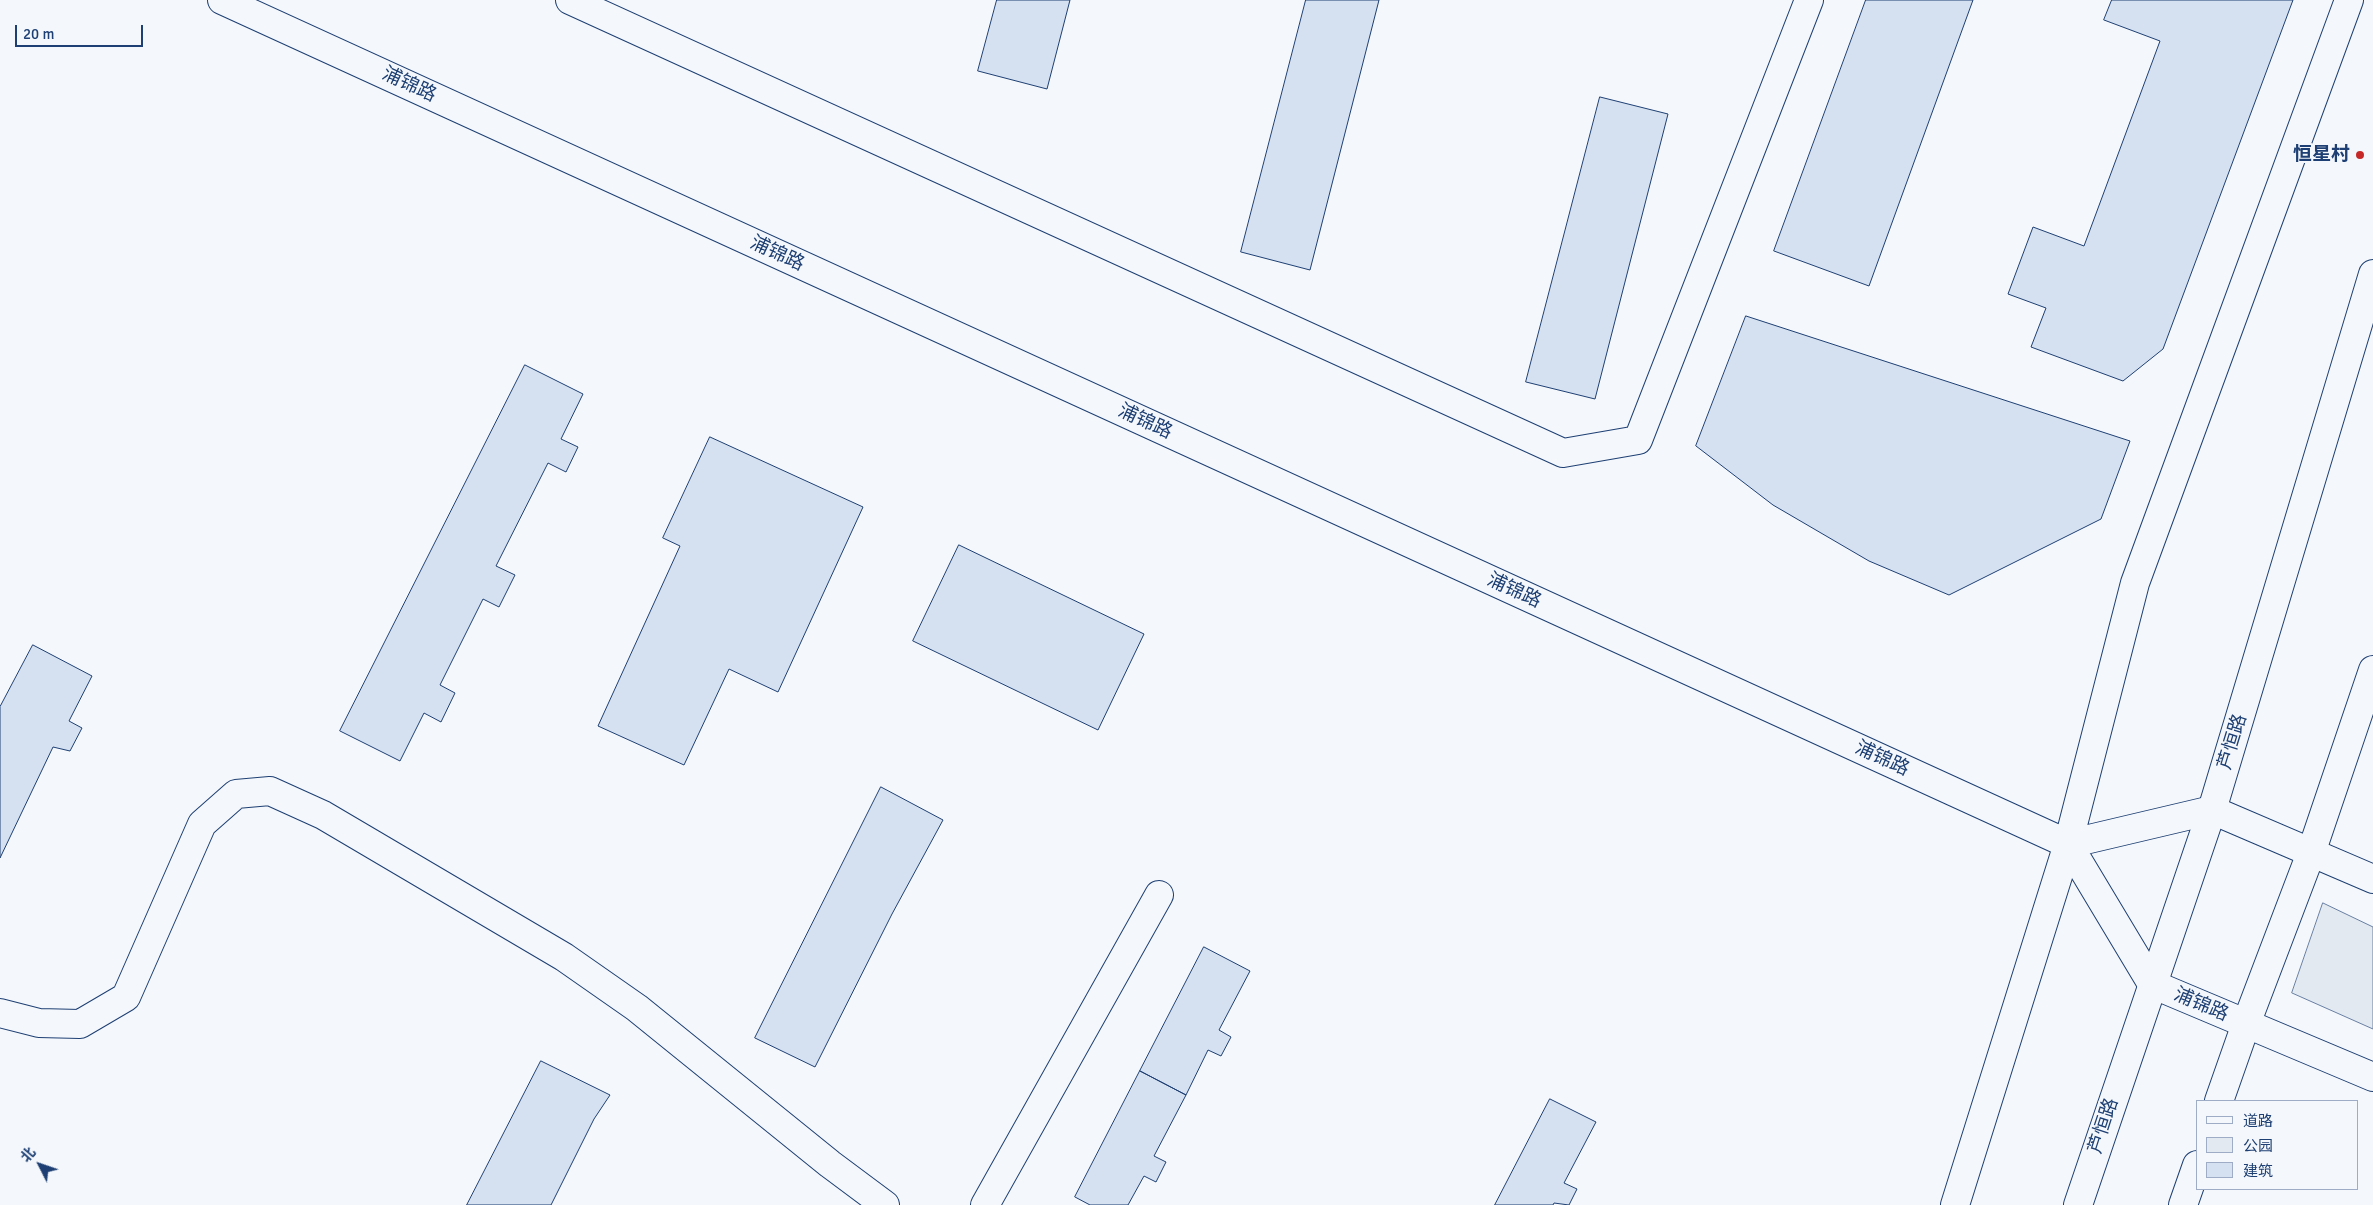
<!DOCTYPE html>
<meta charset="utf-8">
<style>
body{margin:0}
#map{position:relative;width:2373px;height:1205px;overflow:hidden;background:#f4f7fb;font-family:Signika,"Noto Sans SC",sans-serif}
canvas{display:block}
.legend{position:absolute;left:2196px;top:1100px;width:162px;height:90px;box-sizing:border-box;background:#f4f7fb;border:1px solid #9eadc5;margin:0;padding:6px 9px;list-style:none;font-size:15px;color:#1d3f73}
.legend li{display:flex;align-items:center;gap:10px;height:25px}
.legend b{width:25px;border:1px solid #9eadc5}
.north{position:absolute;left:15px;top:1140px;width:50px;height:50px;-webkit-text-stroke:4px #f4f7fb;paint-order:stroke;rotate:311deg;font-size:14px;font-weight:700;line-height:20px;text-align:center;color:#1d3f73}
.north::after{content:'';display:block;margin:auto;width:18px;height:22px;background:#1d3f73;clip-path:polygon(50% 0,100% 100%,50% 72%,0 100%)}
.scale{position:absolute;left:15px;top:25px;width:128px;height:22px;box-sizing:border-box;border:2px solid #1d3f73;border-top:0;padding-left:6px;font-size:15px;line-height:18px;white-space:nowrap;color:#1d3f73;-webkit-text-stroke:4px #f4f7fb;paint-order:stroke}
</style>
<div id="map">
<canvas width="2373" height="1205"></canvas>
<ul class="legend">
<li><b style="height:6px;background:#f4f7fb"></b>道路</li>
<li><b style="height:14px;background:#e3e9f0"></b>公园</li>
<li><b style="height:14px;background:#d5e0f0"></b>建筑</li>
</ul>
<div class="north">北</div>
<div class="scale">20 m</div>
</div>
<script>
const g = document.querySelector('canvas').getContext('2d');
g.lineJoin = 'round';
function paint(path, color) { g.fillStyle = color; g.fill(path, 'evenodd'); }
function stroke(path, color, width, dash) { g.strokeStyle = color; g.lineWidth = width; g.lineCap = dash ? 'butt' : 'round'; g.setLineDash(dash || []); g.stroke(path); }
function drawText(font, color, halo, rows, align = 'center') {
  g.font = font + ' Signika,"Noto Sans SC",sans-serif'; g.lineWidth = 4; g.setLineDash([]); g.textBaseline = 'middle'; g.strokeStyle = halo; g.fillStyle = color; for (const [text, x, y, turn = 0] of rows) {
    g.save(); g.translate(x, y); g.rotate((+turn || 0) * Math.PI / 180); g.textAlign = isNaN(turn) ? turn : align; if (halo) g.strokeText(text, 0, 0); g.fillText(text, 0, 0); g.restore();
  }
}
const green = new Path2D(`
 M2323,903L2373,927V1029L2292,993Z`);
const building = new Path2D(`
 M997,0H1070L1047,89L978,71Z
 M1306,0H1379L1310,270L1241,252Z
 M1866,0H1973L1869,286L1774,251Z
 M2112,0H2293L2163,349L2123,381L2031,347L2046,308L2008,294L2033,227L2084,246L2160,41L2104,20Z
 M1600,97L1668,114L1595,399L1526,382Z
 M1746,316L2130,441L2101,519L1949,595L1869,561L1773,505L1696,446Z
 M525,365L583,394L561,439L578,447L566,472L548,463L496,566L515,575L499,607L483,599L440,685L455,693L441,722L424,713L400,761L340,731Z
 M710,437L863,507L778,692L729,669L684,765L598,726L680,546L663,538Z
 M959,545L1144,634L1098,730L913,641Z
 M33,645L92,676L69,721L82,728L70,751L53,747L0,858V707Z
 M881,787L943,820L892,914L815,1067L755,1038Z
 M1204,947L1250,971L1219,1030L1231,1037L1221,1056L1208,1050L1186,1095L1140,1071Z
 M541,1061L610,1095L594,1119L551,1205H467Z
 M1140,1071L1186,1095L1154,1156L1166,1162L1156,1182L1144,1176L1128,1205H1090L1075,1197Z
 M1550,1099L1596,1122L1564,1183L1577,1189L1569,1205L1554,1203L1553,1205H1495Z`);
const minor = new Path2D(`
 M222,0L2068,844L2152,984L2373,1077
 M570,0L1563,453L1638,440L1809,0
 M2068,844L2212,810L2373,879
 M0,1013L39,1023L80,1024L126,997L202,824L236,794L270,791L323,815L564,957L637,1008L830,1164L885,1205
 M985,1205L1159,895
 M1955,1205L2068,844L2135,583L2349,0`);
const major = new Path2D(`
 M2219,1101L2246,1024L2311,853L2373,670
 M2078,1205L2212,810L2373,274
 M2183,1205L2197,1165`);
const markers = [
 [2360,155,5,"#c62828"]
];
const streetNames = [
 ["浦锦路",409,85,25],
 ["浦锦路",777,254,25],
 ["浦锦路",1145,422,25],
 ["浦锦路",1514,591,25],
 ["芦恒路",2233,742,-73],
 ["浦锦路",1882,759,25],
 ["浦锦路",2201,1005,23],
 ["芦恒路",2104,1126,-72]
];
const poiNames = [
 ["恒星村",2350,155]
];
paint(green, '#e3e9f0');
stroke(green, '#687fa3', 1);
paint(building, '#d5e0f0');
stroke(building, '#1d3f73', 1);
stroke(minor, '#1d3f73', 30);
stroke(major, '#1d3f73', 30);
stroke(minor, '#f4f7fb', 28);
stroke(major, '#f4f7fb', 28);
for (const [x, y, r, color] of markers) { const dot = new Path2D(); dot.arc(x, y, r, 0, 2 * Math.PI); g.fillStyle = color; g.fill(dot); stroke(dot, '#f4f7fb', 2); }
drawText('19px', '#1d3f73', '#f4f7fb', streetNames);
drawText('bold 19px', '#1d3f73', '#f4f7fb', poiNames, 'right');
</script>
